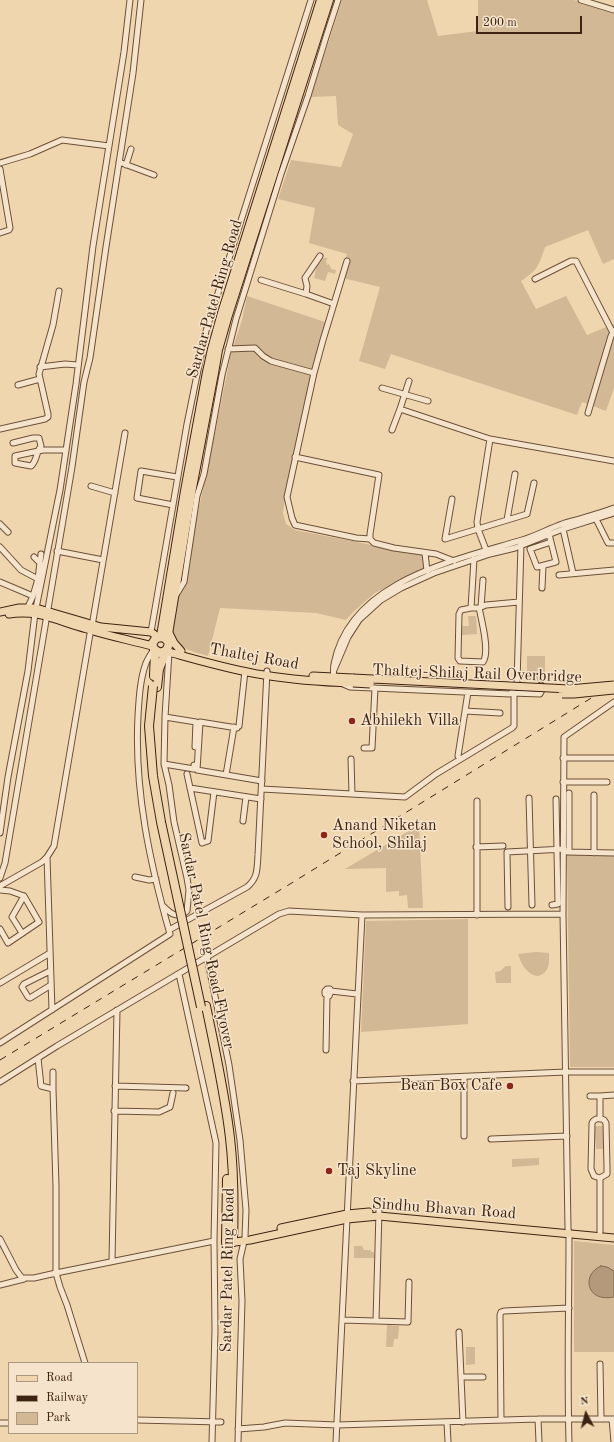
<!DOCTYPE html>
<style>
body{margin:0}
#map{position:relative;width:614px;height:1442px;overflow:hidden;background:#f0d6af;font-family:"Old Standard TT",serif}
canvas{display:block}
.legend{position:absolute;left:8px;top:1362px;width:130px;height:72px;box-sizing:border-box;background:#f5e4cb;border:1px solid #ac9781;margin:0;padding:5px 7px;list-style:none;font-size:12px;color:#3f2312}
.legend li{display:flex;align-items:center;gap:8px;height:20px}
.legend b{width:20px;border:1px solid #ac9781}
.north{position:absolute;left:566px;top:1394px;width:40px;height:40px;-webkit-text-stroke:3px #f5e4cb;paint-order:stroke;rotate:353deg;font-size:11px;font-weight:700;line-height:16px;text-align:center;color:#3f2312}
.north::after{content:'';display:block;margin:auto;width:14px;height:18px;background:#3f2312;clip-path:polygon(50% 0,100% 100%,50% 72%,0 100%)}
.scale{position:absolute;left:476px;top:16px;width:106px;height:18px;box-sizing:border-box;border:2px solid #3f2312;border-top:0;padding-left:5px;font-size:12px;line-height:14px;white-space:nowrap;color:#3f2312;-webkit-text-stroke:3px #f5e4cb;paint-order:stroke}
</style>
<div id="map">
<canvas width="614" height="1442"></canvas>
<ul class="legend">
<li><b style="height:5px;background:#f0d6af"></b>Road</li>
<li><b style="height:5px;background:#3f2312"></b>Railway</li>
<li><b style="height:11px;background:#d2b894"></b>Park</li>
</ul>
<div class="north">N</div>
<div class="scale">200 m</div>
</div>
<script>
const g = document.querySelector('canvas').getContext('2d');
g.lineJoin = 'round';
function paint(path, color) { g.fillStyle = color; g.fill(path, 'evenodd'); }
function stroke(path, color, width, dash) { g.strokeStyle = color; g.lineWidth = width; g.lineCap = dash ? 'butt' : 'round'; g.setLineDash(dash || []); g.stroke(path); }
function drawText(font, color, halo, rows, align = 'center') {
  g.font = font + ' "Old Standard TT",serif'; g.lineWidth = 3; g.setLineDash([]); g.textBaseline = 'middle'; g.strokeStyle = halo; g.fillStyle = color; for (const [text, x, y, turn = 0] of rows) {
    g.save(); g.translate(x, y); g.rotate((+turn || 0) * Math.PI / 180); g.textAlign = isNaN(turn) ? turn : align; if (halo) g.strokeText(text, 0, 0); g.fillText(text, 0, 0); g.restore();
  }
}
const green = new Path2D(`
 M342,0H427L438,36L478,31V0H574L614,12V259L603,264L588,230L545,247C539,265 538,270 521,281L536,309L566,296L587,335L614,324V388L606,411L582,402L577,415L391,354L385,369L359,361L380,287L343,278L316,374L294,472L289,471L283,513L286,524L295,530L423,555L424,569L375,593L353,612L346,620L316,613L220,608L208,656C189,650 180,651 171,631L209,463L231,353L242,320L247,296L325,322L347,254L309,243L315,208L278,199L291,160L341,167L353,134L338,125L336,96L311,97Z
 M323,258H328L326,260L327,265L329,264L331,269L336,270L335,274L328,272L325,281L314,278C317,271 314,262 323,258Z
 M468,616H476L477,634L462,635V626H469Z
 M527,656H545V681H527Z
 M419,825L423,908H408L407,895L399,896V891L386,892V868L345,869Z
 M567,855L614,856V1067H570Z
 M468,919V1024L361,1032L366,921Z
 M536,952L549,953C549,963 550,973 538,976C527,975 521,964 518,954Z
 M506,966H511V983H496L495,972L500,971Z
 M594,1126H603L605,1149H596Z
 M539,1158V1165L512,1167V1159Z
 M574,1241L614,1245V1352H574Z
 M354,1246H362L364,1250H371V1252H374V1258H354Z
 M387,1325L399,1326L398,1339H394L393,1347H386Z
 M466,1347H475V1364L466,1365Z`);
const water = new Path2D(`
 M601,1266L607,1267L614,1271V1297C586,1303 581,1274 601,1266Z`);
const minor = new Path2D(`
 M581,0L614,10
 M119,162L154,175
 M0,163L30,154L62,140L109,146
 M126,165L131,149
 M0,233L9,230L10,228L0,169
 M347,261L323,340L314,373L287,497L292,518L295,525L356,538L370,539
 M535,279L571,261H576L613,333
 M261,280L306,294L334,304
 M306,294L307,286L305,278L320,256
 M228,349L255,348L263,356L271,361L314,373
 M40,367L65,364L78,365
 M18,385L40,379
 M382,388L428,401
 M400,409L409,381
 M588,413L611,336L614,331
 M0,429L45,419L48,417V414L39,374L53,325L59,291
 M392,430L400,409L490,439
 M13,443L33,438H39L41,446C36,452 37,461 31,466L15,463V456L43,450H66
 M295,457L379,475L370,534V539L374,543L394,548L436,554L454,561
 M91,486L115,493
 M452,499L445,539L527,514L534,483
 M173,505L137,498L141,471L177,477
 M596,519L608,543H614
 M507,520L515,474
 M0,524L8,532
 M563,529L573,573
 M549,534L556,562L537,567L530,549L551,542
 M0,547L21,570L38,579
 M486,550L478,529L477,522L490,439L614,461
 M57,551L103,560
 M425,553L427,571
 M34,557L40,563
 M559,575L614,570
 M0,582L33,596
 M542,588L543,566
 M176,595L184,582L197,496L204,474L222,375L236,319L281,174L308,96L326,37L338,0
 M28,607L33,596L38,579L41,554
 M481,607L483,580
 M471,608H479L480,612C482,623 490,652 483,662L460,661L458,658L459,614L461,610Z
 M471,608L474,559
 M479,608L486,605L519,602
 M92,626L125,433
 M151,632L187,424L206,331L311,0
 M334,670L348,637L359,620L381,600L401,588L434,573L490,554L515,548L563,529L614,513
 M333,679C334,674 333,668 334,664C350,581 453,561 522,540C536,536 548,529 562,524C579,519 597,514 614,508
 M517,683L521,544
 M343,684L350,687L510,694L513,691
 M512,693L540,694L542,690L541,685
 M465,711L500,713
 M165,717L196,722L195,747
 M239,726L245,671
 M237,728L200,722L197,770L262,781
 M364,748H372L375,688
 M458,756L468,692
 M563,758H614
 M351,759L352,794
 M164,764L194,769V765
 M187,774L202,843L208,841L214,792
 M226,775L234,727
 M563,782H607
 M190,788L261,799
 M262,789L405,797L436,774L512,728L514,726V693
 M529,798L532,905
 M477,801V915
 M243,821L246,797
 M0,833L8,777L28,671L35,613L60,490L76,384L93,246L124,52L130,0
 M476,847L503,846
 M567,852L614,853
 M569,852V793
 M594,853V795
 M47,857L52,1010
 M135,877L149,880L156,879
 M0,878L5,863L72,467L84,382L90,358L106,247L133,73L141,0
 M0,886L42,862L47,857L54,846L91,628
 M0,890L10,891L24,896
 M552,905L558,904L556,799
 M163,906C171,914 177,919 187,911L189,890L187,878L174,822L169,785L164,764L165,717L169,652
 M508,907L507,852L564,849
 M0,929L8,943L39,922L24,896L12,917L22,933
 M169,930L247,887C258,878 257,869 258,855L267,671
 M207,957L229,1065L240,1140L246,1210L245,1237L240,1259L242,1301L238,1442
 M50,971L24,984L22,987L28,997L30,998L51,985
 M179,974L216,1143L214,1241L215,1330L212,1442
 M0,983L50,953
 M331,991L329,996L325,994V991L327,989H330L331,991L357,994
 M0,1043L170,934C150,864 134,790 138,716C139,699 140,679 146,663C148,658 151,654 154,649
 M326,1050L327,996
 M38,1058L41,1086L53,1089L56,1186V1273L214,1241
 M353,1081L566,1072H614
 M0,1082L57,1046L279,914L289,911L362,915L563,914
 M115,1086L186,1088
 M53,1089V1072
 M590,1096H600
 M114,1111L159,1112L170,1107L173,1093
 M600,1119V1096L614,1095
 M464,1136V1077
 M491,1139L567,1136
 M600,1178L607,1174V1168L606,1123L604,1120C599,1117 594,1119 592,1123L591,1169L594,1176L600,1178V1232
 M379,1211L376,1321L408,1322L409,1282
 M0,1239L16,1270L22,1278H34L56,1273L60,1287L67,1305L85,1363
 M112,1261L117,1010
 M0,1285L24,1279
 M342,1320L376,1321
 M459,1332L463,1422
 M600,1364L601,1419
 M461,1377H483
 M538,1419L539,1442
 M612,1419L614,1442
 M137,1420L221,1422
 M501,1420L500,1315L501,1312L504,1311L569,1308
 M447,1422L448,1442
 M0,1423H9
 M238,1429L264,1427L285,1423L337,1425L538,1419H614
 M336,1442L362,915
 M569,1442C567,1373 569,1303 569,1234L568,1229L563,914L564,737L614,702`);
const major = new Path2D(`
 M0,612L19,608H36L101,627L151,632L158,637
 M9,614C39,609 59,622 87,629C108,636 130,640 152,646
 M168,631L174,643L181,651
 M165,651C198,660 231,670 264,675C293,680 323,682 353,683
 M313,676L353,678
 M281,1228L347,1214L369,1212
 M228,1243L250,1240L347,1219L379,1216L614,1238`);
const highway = new Path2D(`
 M161,636L185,491L207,372L212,349L222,313L321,0
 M167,640L192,488L214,373L218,350L228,315L329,0
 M154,676L155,651
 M157,687L159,669L169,644L167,640L163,637L156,638L152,644L154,649L160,653L165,651
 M206,1006C215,1050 225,1094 230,1138C234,1172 234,1209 233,1242
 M226,1243L227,1179`);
const rail = new Path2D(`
 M0,1060L290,884L614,684`);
const majorBridge = new Path2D(`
 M353,678L569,689L614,685
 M353,683L370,684
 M562,694H574L614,690`);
const highwayBridge = new Path2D(`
 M153,686L149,726L153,776L161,822L201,1007`);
const markers = [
 [352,721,4,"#8f2418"],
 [324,835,4,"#8f2418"],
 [510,1086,4,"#8f2418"],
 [329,1171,4,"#8f2418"]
];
const streetNames = [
 ["Sardar Patel Ring Road",215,299,-74],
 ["Thaltej Road",254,657,10],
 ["Thaltej-Shilaj Rail Overbridge",477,674,2],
 ["Sardar Patel Ring Road Flyover",206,941,78],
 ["Sindhu Bhavan Road",444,1209,4],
 ["Sardar Patel Ring Road",228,1270,-89]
];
const poiNames = [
 ["Abhilekh Villa",360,721],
 ["Anand Niketan",332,826],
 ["School, Shilaj",332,844],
 ["Bean Box Cafe",502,1086,"right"],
 ["Taj Skyline",337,1171]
];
paint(green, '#d2b894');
paint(water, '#b4997a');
stroke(water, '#856a50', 1);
stroke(minor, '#6b5039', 7);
stroke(major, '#3f2312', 9);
stroke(highway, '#3f2312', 10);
stroke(minor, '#f5e4cb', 5);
stroke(major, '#f0d6af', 7);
stroke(highway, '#f0d6af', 8);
stroke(rail, '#3f2312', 1, [7, 7]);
stroke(majorBridge, '#3f2312', 9, []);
stroke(highwayBridge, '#3f2312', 10, []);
stroke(majorBridge, '#f0d6af', 7);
stroke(highwayBridge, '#f0d6af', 8);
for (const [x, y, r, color] of markers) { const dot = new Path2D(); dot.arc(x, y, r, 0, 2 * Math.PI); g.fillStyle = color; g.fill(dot); stroke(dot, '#f5e4cb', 1.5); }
drawText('16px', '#3f2312', '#f5e4cb', streetNames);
drawText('16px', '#3f2312', '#f5e4cb', poiNames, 'left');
</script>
